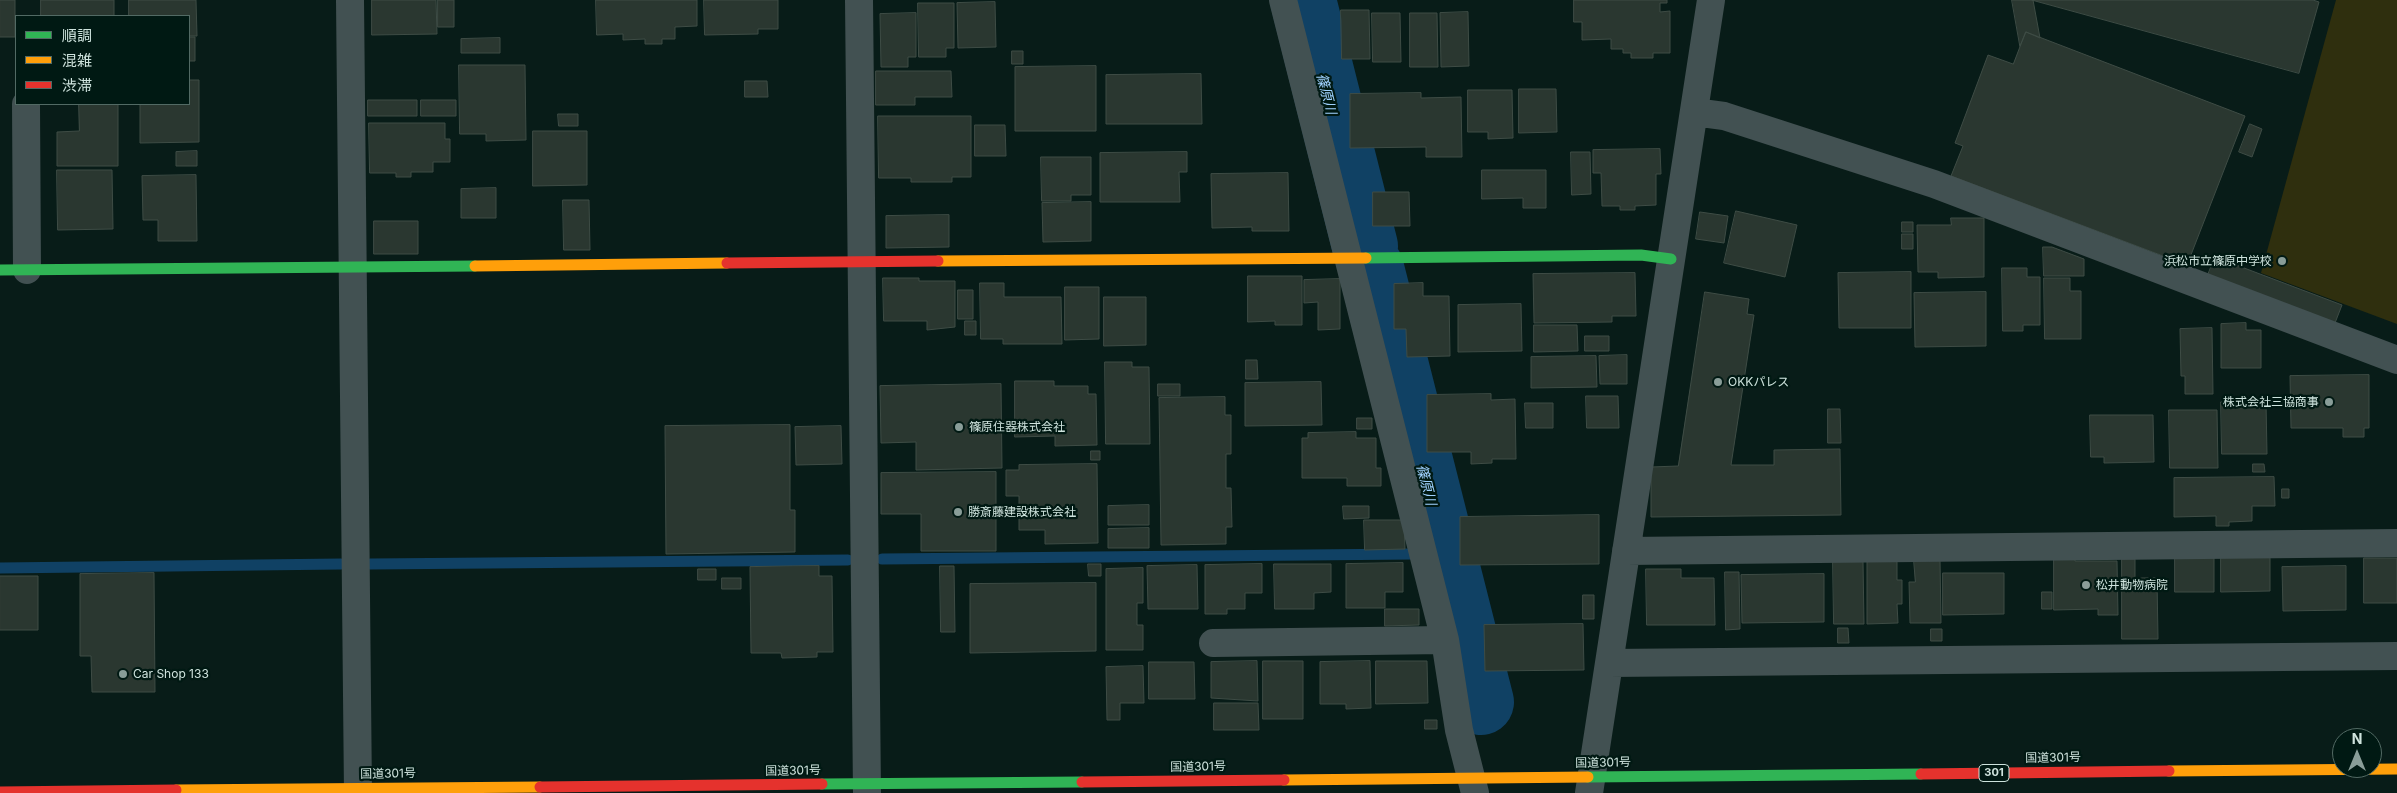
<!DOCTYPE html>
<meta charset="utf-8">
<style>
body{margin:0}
#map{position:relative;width:2397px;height:793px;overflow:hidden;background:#081c18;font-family:Inter,"Noto Sans JP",sans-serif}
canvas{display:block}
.legend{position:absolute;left:15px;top:15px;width:175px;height:90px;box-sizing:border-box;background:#001913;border:1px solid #526a64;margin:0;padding:6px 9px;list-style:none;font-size:15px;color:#cee3dd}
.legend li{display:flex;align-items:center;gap:10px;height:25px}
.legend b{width:25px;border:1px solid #526a64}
.north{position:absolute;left:2332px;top:728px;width:50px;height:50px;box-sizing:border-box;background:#001913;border:1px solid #526a64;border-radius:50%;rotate:0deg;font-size:14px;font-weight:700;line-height:20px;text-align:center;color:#cee3dd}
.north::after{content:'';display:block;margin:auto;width:18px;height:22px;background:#899d98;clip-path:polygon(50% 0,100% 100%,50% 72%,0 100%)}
</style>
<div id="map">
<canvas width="2397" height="793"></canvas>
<ul class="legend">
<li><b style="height:6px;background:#30b455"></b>順調</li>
<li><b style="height:6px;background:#ff9f0a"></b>混雑</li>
<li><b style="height:6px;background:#e5322d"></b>渋滞</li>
</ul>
<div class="north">N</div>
</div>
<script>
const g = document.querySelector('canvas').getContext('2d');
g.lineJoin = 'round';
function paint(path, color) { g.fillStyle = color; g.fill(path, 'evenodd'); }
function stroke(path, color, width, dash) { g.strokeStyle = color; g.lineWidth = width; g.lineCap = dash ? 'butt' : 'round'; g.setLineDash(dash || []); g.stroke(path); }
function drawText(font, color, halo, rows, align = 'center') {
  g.font = font + ' Inter,"Noto Sans JP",sans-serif'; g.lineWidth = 4.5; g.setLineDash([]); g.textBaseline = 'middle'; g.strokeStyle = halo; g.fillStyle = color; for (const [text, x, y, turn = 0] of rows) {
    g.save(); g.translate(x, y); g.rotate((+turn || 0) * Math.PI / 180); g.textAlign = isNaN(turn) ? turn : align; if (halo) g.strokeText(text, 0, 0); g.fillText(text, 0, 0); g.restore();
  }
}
const green = new Path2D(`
 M2336,0H2397V324L2261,273Z`);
const stream = new Path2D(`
 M1435,554H1444
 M882,559L1412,554
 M370,564L848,560
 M0,568L341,564`);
const river = new Path2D(`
 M1303,0L1365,246
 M1371,268L1481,702`);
const building = new Path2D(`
 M0,0H15V37H0Z
 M41,0H114V16H41Z
 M129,0H196L197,36H189V16H129Z
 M372,0H436L437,34L372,35Z
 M438,0H454V27H438Z
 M596,0H697V26L675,27V39H662V44H645V39L623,40V34L597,35Z
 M704,0H778V29H758V34L705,35Z
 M1574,0H1667V3H1660V12L1670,11V53H1653V58H1631V53H1623V49H1611V39L1582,40V22H1574Z
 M2012,0H2033L2040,38L2026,32L2020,46Z
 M2032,0H2313L2319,2L2299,73Z
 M995,2L996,47L958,48L957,3Z
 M918,3H954V48H946V57H919Z
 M1341,10H1369L1370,59H1342Z
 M1468,12L1469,66L1441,67L1440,13Z
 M916,13V57H908V67H881L880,14Z
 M1372,13H1400L1401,62H1373Z
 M1410,13H1437L1438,67H1410Z
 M2026,32L2245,116L2187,265L1951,176L1963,146L1955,143L1988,55L2013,64Z
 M189,37H195V61H189Z
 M500,38V53H461V39Z
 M1012,51H1023V64H1012Z
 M459,65H525L526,140L486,141V134H460Z
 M1096,66V131H1015V67Z
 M876,71H951L952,97H915V105H876Z
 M1201,74L1202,124H1106V75Z
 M189,80H199V142L140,143V104H189Z
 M745,81H767L768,97H745Z
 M1519,89H1556L1557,132L1519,133Z
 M1468,90H1512L1513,138L1488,139V132H1468Z
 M1421,93V98L1461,97L1462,157H1426V147L1350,148V94Z
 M368,100H417V116H368Z
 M421,100H456V116H421Z
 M79,104H118V166H57V132L79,131Z
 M558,114H578V126H559Z
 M878,116H971V177H952V182H911V178H879Z
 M369,123H445V139H450V162H433V172H411V177H396V173H370Z
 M2250,124L2262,129L2252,157L2239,152Z
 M975,125H1005L1006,156H975Z
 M533,131H587V185L533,186Z
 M1660,149L1661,174H1656V205L1635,206V210H1620V206H1602L1601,173H1593V150Z
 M197,151V166H176V152Z
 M1187,152V172H1179L1180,202H1100V153Z
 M1571,152H1590L1591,194L1572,195Z
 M1041,157H1091V195H1071V201H1042Z
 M57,170H112L113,229L58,230Z
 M1482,170H1546V208H1523V198L1482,199Z
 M1288,173L1289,231H1252V227L1212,228L1211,174Z
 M196,175L197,241H158V220H143L142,176Z
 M496,188V218H461V189Z
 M1373,192H1409L1410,226H1373Z
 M563,200H589L590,250H564Z
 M1091,202V241L1043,242L1042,203Z
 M1736,211L1797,225L1785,277L1724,263Z
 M1700,212L1728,216L1724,243L1696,239Z
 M949,215V247L886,248V216Z
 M1951,218H1984V277L1938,278V272H1918L1917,225H1951Z
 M374,221H418V254H374Z
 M1902,222H1913V232H1902Z
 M1902,234H1913V249H1902Z
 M2043,247H2052L2084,259V276H2044Z
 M2215,257L2342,305L2335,323L2208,275Z
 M2002,268H2027V277H2040V325H2023V331H2003Z
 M1911,272V328H1839L1838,273Z
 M1635,273L1636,316H1612V322L1534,323L1533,274Z
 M1248,276H1302V325H1275V321L1248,322Z
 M883,278H919V281H955V327L927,330V321H884Z
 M2044,278H2070V291H2081V339H2045Z
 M1340,279V329L1318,330V302L1304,303V280Z
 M980,283H1004V297H1061L1062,344H1003V339H981Z
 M1423,283V296H1449L1450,356L1407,357L1406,329H1394V284Z
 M1065,287H1099V339L1065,340Z
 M958,290H973V319H958Z
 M1705,292L1749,299L1747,314L1754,315L1731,465H1774V450L1840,449L1841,515L1651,517V467L1678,466Z
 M1986,292V346L1915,347L1914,293Z
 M1104,297H1146V345L1104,346Z
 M1521,304L1522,351L1458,352V305Z
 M965,321H976V335H965Z
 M2246,323V330H2261V368H2221V324Z
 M1534,325H1577L1578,351L1534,352Z
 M2212,328L2213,394H2185V376H2181L2180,329Z
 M1585,336H1609V351H1585Z
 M1627,355V384H1600L1599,356Z
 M1596,356L1597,387L1531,388V357Z
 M1246,360H1257L1258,379H1246Z
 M1105,362H1132V367H1149L1150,444H1106Z
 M2369,375V428H2364V437H2343V428H2291L2290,376Z
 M1015,381H1054V386H1088V394H1096L1097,445L1055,446V436L1015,437Z
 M1321,382L1322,425L1245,426V383Z
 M1001,384L1002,468L916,470V442L881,443L880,386Z
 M1158,384H1180V396H1158Z
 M1491,394V400L1515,399L1516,459H1492V463L1471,464V452H1427V395Z
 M1586,396H1618L1619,428H1587Z
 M1225,397V415H1231V454H1226V488H1231L1232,527H1226V544L1161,545L1159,398Z
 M2221,402H2266L2267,454H2222Z
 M1525,403H1553V428H1526Z
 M1828,409H1840L1841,443H1828Z
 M2169,410H2217L2218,468H2170Z
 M2090,415H2153L2154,462L2104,463V457H2091Z
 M1357,418H1372V429H1357Z
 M790,425V510H795V552L666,554L665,426Z
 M841,426L842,464L796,465L795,427Z
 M1356,432V438H1376V468H1381V486H1347V478H1302V438H1308V433Z
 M1091,451H1100V460H1091Z
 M1097,464L1098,543L1045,544V530H1019V496H1006V470H1019V465Z
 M2253,464H2264L2265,472H2253Z
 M996,472V551H921V514H881V473Z
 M2274,477L2275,506H2252V521L2229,522V526H2216V516L2174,517V478Z
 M2282,489H2289V498H2282Z
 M1149,505V525H1108V506Z
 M1343,506H1369V518L1344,519Z
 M1599,515V564L1460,565V517Z
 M1364,520H1404L1405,549L1365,550Z
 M1149,528V548H1108V529Z
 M2221,555H2270V591L2221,592Z
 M2175,556H2214V592H2175Z
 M2054,557H2075V561H2117L2118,615H2098V609L2054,610Z
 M2364,558H2397V603H2364Z
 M2122,559H2135V578H2157L2158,639H2122Z
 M1897,560V580H1902V604H1897L1898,623L1867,624V561Z
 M1914,560H1940L1941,623H1910L1909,582H1915Z
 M1833,561H1863L1864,624H1834Z
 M1403,563V592H1385V608H1346V564Z
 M1088,564H1101V576H1089Z
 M1262,564V593H1245V609H1227V614H1205V565Z
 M1274,564H1331V592L1314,593V609H1275Z
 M1197,565L1198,609H1148L1147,566Z
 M819,566V576H832L833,652H817V657L782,658L781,653H751L750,567Z
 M940,566H954L955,632H941Z
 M2346,566V610L2283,611L2282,567Z
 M1143,568V603H1137V625H1143V650H1106V569Z
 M698,569H716V580H698Z
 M1646,569H1681V578H1714L1715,625H1647Z
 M1725,572H1739L1740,629L1726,630Z
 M154,573L155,692H92L91,656H80V574Z
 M1943,573H2004V614L1943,615Z
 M1824,574V622L1742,623L1741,575Z
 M0,576H38V630H0Z
 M722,578H741V589H722Z
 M1096,583V651L970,653V584Z
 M2042,592H2052V609H2042Z
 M1583,595H1594V619H1583Z
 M1385,609H1419V625L1385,626Z
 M1583,624L1584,670L1485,671L1484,625Z
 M1838,628H1848L1849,643H1838Z
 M1931,629H1942V641H1931Z
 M1257,661L1258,701L1211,698V662Z
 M1263,661H1303V719H1263Z
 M1370,661L1371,708L1346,709V704H1320V662Z
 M1376,661H1427L1428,703L1376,704Z
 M1149,662H1194L1195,699H1149Z
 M1143,666L1144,703H1120V720H1107L1106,667Z
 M1214,703H1258L1259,730H1214Z
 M1425,720H1437V729H1425Z`);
const street = new Path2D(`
 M350,0L358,793
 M859,0L867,793
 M1283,0L1445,640L1459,730L1475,793
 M26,104L27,270
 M1694,112L1724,116L1934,184L2397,360
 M1626,551L2397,543
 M1213,643L1445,640
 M1609,663L2397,656
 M1589,793L1711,0`);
const fast = new Path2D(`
 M1366,258L1641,255L1671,259
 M0,270L475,266
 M1588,777L1921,774
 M822,784L1082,782`);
const slow = new Path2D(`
 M938,261L1366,258
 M475,266L727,263
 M2169,771L2397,769
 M1284,780L1588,777
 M176,790L540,787`);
const jam = new Path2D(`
 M727,263L938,261
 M1921,774L2169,771
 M1082,782L1284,780
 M540,787L822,784
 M0,792L176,790`);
const markers = [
 [2282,261,5,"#899d98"],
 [1718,382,5,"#899d98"],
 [2329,402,5,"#899d98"],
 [959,427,5,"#899d98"],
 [958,512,5,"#899d98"],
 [2086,585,5,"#899d98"],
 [123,674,5,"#899d98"]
];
const shields = [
 [1994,773,30]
];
const shieldNames = [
 ["301",1994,773]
];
const poiNames = [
 ["浜松市立篠原中学校",2272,261,"right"],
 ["OKKパレス",1728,382],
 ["株式会社三協商事",2319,402,"right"],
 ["篠原住器株式会社",969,427],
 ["勝斎藤建設株式会社",968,512],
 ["松井動物病院",2096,585],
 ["Car Shop 133",133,674]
];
const streetNames = [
 ["国道301号",2053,758,-1],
 ["国道301号",1603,763,-1],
 ["国道301号",1198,767,-1],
 ["国道301号",793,771,-1],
 ["国道301号",388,774,-1]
];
const waterNames = [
 ["篠原川",1326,94,76],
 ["篠原川",1426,485,76]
];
paint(green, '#2f2f0e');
stroke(stream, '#104164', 11);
stroke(river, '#104164', 66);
paint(building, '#2a3730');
stroke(building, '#3e4c45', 1);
stroke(street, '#425152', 28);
stroke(fast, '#30b455', 11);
stroke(slow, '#ff9f0a', 11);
stroke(jam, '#e5322d', 11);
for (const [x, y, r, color] of markers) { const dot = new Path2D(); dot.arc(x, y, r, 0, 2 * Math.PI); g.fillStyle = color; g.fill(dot); stroke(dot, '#001913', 2); }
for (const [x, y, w] of shields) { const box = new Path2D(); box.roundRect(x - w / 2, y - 8.5, w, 17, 4); g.fillStyle = '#001913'; g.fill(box); stroke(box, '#cee3dd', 1); }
drawText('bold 11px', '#cee3dd', null, shieldNames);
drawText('12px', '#cee3dd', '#001913', poiNames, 'left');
drawText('12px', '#cee3dd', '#001913', streetNames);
drawText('italic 14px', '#9fd1fe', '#001913', waterNames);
</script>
